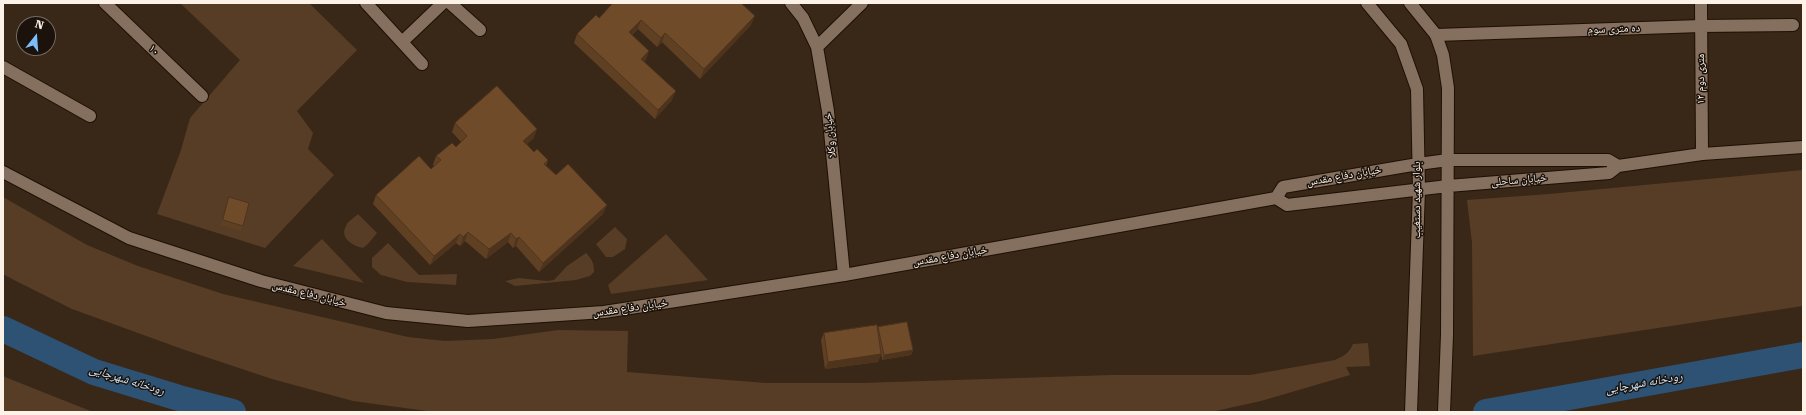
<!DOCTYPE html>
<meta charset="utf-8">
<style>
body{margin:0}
#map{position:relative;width:1806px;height:415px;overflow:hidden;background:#392718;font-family:"Roboto Serif",serif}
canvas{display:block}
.frame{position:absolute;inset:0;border:4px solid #fdf2e8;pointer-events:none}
.north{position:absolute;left:16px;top:16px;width:40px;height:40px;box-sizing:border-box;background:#1a120b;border:1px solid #756c63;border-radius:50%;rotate:17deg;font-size:11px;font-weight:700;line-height:16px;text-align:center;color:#fdf2e8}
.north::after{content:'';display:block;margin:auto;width:14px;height:18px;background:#7cbef9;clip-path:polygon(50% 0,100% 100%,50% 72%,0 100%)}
</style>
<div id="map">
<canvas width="1806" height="415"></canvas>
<div class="frame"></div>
<div class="north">N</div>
</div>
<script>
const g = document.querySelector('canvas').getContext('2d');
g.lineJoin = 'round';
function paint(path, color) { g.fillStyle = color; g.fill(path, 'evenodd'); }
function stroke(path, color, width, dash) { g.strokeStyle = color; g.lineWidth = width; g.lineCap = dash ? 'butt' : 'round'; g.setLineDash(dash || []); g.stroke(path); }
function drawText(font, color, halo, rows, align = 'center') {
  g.font = font + ' "Roboto Serif","Noto Naskh Arabic",serif'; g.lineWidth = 3; g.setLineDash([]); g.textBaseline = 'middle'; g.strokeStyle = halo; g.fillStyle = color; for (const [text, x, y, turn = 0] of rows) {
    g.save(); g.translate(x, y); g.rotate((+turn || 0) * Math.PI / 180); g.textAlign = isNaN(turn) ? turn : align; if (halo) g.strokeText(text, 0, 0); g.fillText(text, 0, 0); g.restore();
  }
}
const green = new Path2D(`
 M180,3H309L357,50L297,111L313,133L308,149L334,175L265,248L157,214L181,150L190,118L240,60Z
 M1803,170V306L1473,356L1472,243L1467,200L1549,194Z
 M3,197L87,245L138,266L223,294L408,337L445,341L493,339L558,330L628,331L627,372L766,383H861L1112,375H1250L1335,360C1344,356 1349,353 1353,344L1368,343L1370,366L1346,367L1350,375L1261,401L1211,412H434L353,401L272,379L182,349L72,309L12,279L3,274Z
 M358,214L377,233L368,244L363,248C353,246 339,238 346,226C348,221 354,218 358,214Z
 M615,227L627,239L625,249L613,257H606L596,244Z
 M666,234L708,280L611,294L608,285Z
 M322,239L364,283L293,266Z
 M388,243L419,275L457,274L456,285L407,282L381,275L372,267V258Z
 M586,253C592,259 594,263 594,272L590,276L576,280L515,286L505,281L519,278L547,281L554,280L567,266Z
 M3,375L5,377L93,412H3Z`);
const river = new Path2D(`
 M3,329L94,372L179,398L233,412
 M1486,412L1803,355`);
const street = new Path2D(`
 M105,3L202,96
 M366,3L422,64
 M450,3L480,30
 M791,3L803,18L817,47L828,111L844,275
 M1701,3L1702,154
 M1436,35L1701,26L1793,25
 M402,42L443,3
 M817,47L862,3
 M3,67L90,116`);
const secondary = new Path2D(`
 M1367,3L1401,44L1417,89L1419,190L1411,412
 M1410,3L1436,35L1443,55L1448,88L1447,335L1444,412
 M3,172L129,238L261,281L386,313L468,321L604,312L844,275L1276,198L1287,205L1448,186L1609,173L1618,166L1702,154L1803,147
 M1276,198L1283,187L1418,164L1448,160H1608L1618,166`);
const wall = new Path2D(`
 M599,18L751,25L700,79L662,42L657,47L638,29L632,35L646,60L644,61L672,100L655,119L574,43L577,34Z
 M455,123L534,138L527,144L534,152L548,160L546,166L556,175L603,214L539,272L516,246L513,248L508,242L486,259L465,241L460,246L456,243L430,265L373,204L376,195L431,169L434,166L433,165L436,156L456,147L461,142L452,132Z
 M229,197L243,226L241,231L221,225Z
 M878,327L913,350L911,355L882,360L881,354L878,362L825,369L821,340L824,333L878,330Z`);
const shadedWall = new Path2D(`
 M755,16L751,25L700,79L704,69Z
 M641,20L638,29L626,41L629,32Z
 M665,33L662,42L657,47L661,38Z
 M649,51L646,60L638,68L641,59Z
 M676,91L672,100L655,119L658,110Z
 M537,129L534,138L520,150L523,141Z
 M607,205L603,214L539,272L543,263Z
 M468,232L465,241L460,246L463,237Z
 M511,233L508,242L486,259L489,249Z
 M460,234L456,243L430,265L434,256Z
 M519,237L516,246L513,248L516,239Z
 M913,350L911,355L882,360L884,355Z
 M881,354L878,362L825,369L828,362Z`);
const building = new Path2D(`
 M613,3H741L755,16L704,69L665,33L661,38L641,20L629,32L649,51L641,59L676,91L658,110L577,34L596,15L599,18Z
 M497,86L537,129L523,141L534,152L537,149L548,160L544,164L556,175L568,164L607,205L543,263L519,237L516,239L511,233L489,249L468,232L463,237L460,234L434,256L376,195L419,156L431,169L441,160L436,156L452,143L456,147L467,136L455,123Z
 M229,197L249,203L243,226L223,220Z
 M907,322L913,350L884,355L878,327Z
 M877,325L881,354L828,362L824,333Z`);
const streetNames = [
 ["ده متری سوم",1614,29,-2],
 ["۱۰",154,50,44],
 ["۱۲ متری دوم",1701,79,-90],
 ["خیابان وکلا",830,135,-96],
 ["خیابان دفاع مقدس",1344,176,-10],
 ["خیابان ساحلی",1519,180,-5],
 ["بلوار شهید دستغیب",1417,200,-90],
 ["خیابان دفاع مقدس",950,256,-10],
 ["خیابان دفاع مقدس",309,294,14],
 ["خیابان دفاع مقدس",630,308,-8]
];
const waterNames = [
 ["رودخانه شهرچایی",127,380,17],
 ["رودخانه شهرچایی",1644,383,-10]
];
paint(green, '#573d25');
stroke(river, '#2d5273', 26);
stroke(street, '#1f1003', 14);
stroke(secondary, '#1f1003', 14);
stroke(street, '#85705f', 12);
stroke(secondary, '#85705f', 12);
paint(wall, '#604023');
paint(shadedWall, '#4e341d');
paint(building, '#704b29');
stroke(building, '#4e341d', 1);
drawText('11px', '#fdf2e8', '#1a120b', streetNames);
drawText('italic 12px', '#cfe7fe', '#1a120b', waterNames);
</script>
